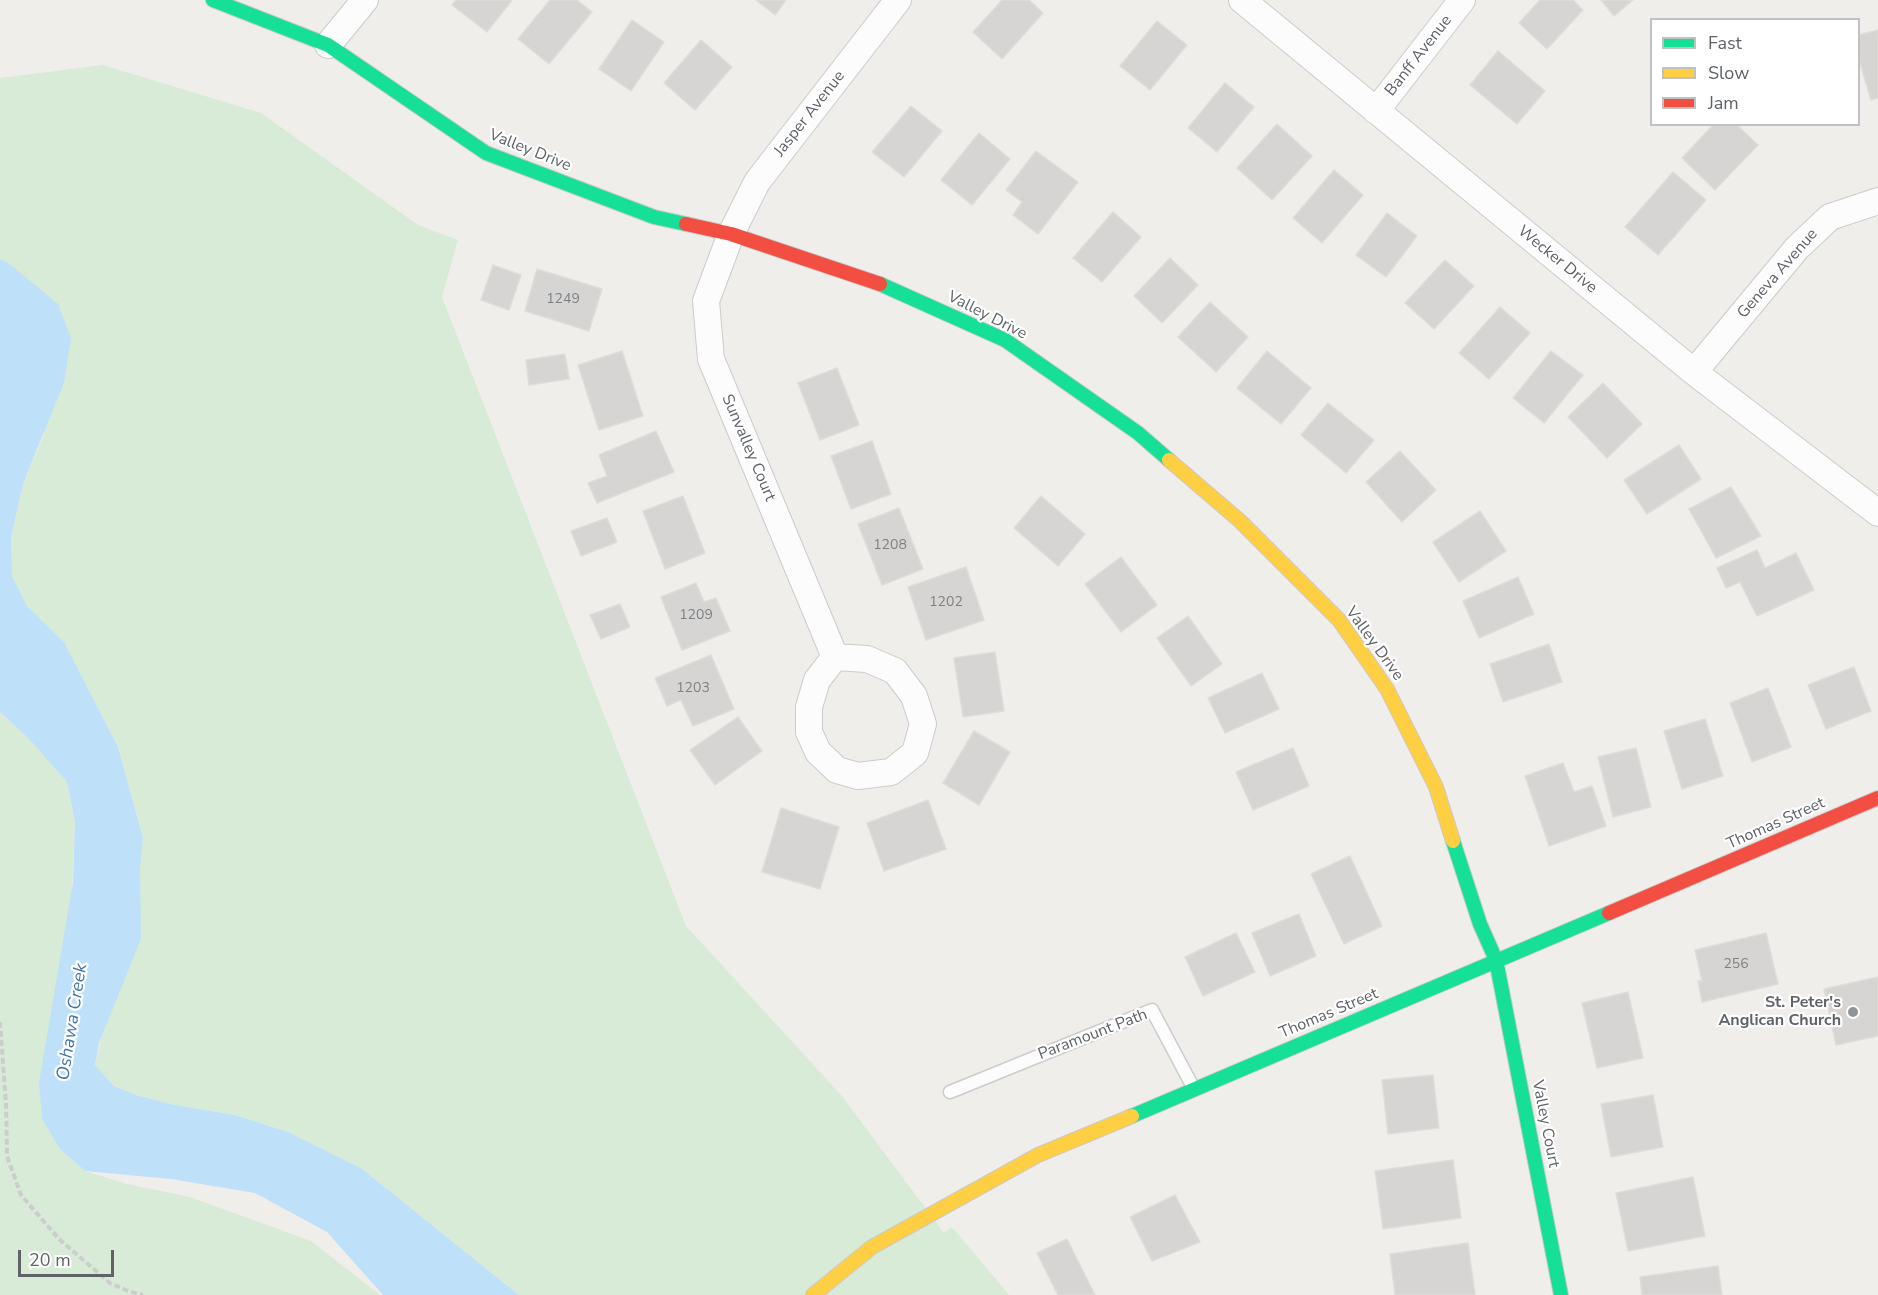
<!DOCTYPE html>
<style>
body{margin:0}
#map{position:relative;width:1878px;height:1295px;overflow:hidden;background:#efeeea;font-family:"Nunito Sans",sans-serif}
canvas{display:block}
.legend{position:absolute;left:1650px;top:18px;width:210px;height:108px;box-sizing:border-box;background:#fff;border:2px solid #bfc1c3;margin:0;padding:8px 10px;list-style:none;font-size:18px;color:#5f6368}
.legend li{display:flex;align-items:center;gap:12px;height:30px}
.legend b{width:30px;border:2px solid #bfc1c3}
.scale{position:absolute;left:18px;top:1250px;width:96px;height:27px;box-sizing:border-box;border:3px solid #5f6368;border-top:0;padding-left:8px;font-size:18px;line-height:21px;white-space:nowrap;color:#5f6368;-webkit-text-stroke:4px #fff;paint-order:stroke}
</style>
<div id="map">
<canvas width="1878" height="1295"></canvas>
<ul class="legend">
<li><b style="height:8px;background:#16e098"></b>Fast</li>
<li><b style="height:8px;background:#ffcf43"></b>Slow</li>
<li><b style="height:8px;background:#f24e42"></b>Jam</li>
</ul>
<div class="scale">20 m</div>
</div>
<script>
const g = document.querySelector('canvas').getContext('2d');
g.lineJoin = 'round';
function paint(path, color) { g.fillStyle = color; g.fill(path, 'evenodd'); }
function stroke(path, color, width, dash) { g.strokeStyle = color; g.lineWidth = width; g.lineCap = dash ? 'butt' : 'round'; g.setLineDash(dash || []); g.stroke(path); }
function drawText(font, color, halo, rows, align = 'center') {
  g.font = font + ' "Nunito Sans",sans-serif'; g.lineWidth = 4.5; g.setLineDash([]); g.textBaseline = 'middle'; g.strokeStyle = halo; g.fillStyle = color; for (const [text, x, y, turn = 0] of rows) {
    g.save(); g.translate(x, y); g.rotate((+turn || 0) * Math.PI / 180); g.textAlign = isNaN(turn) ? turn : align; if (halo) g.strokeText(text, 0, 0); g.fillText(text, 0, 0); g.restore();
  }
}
const green = new Path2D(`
 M103,65L261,113L418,225L458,240L442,297L686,926L842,1096L944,1233L952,1227L1009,1295H519L361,1168L288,1132L235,1115L175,1105L136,1095L114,1086L95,1065L140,870L143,838L118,747L64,642L27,606L12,576L11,538L23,484L44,435L7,262L0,259V78Z
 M0,712L29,739L67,782L75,822L60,1149L85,1171L127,1184L190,1197L311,1241L380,1295H0Z`);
const water = new Path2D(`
 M0,259L7,262L58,304L71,338L64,383L23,484L11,538L12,576L27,606L64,642L118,747L143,838L140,870L141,939L99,1043L95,1065L114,1086L136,1095L175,1105L235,1115L288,1132L361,1168L519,1295H383L327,1232L255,1193L171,1179L85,1171L60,1149L42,1119L39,1083L73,882L75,822L67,782L29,739L0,712Z`);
const building = new Path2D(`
 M456,0H512L487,32L452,5Z
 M550,0H577L592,12L549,64L518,39Z
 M756,0H786L775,15Z
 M1002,0H1029L1043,13L1002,59L973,32Z
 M1540,0H1573L1583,10L1547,49L1519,23Z
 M1601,0H1633L1614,16Z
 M632,20L664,42L631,91L599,69Z
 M1157,21L1187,45L1150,90L1120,66Z
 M1878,30V98L1871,100L1858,56V35Z
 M701,40L732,67L695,110L664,83Z
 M1498,51L1545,91L1517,124L1470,85Z
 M1225,83L1254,107L1217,152L1188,128Z
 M911,106L942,131L904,177L872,152Z
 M1277,124L1312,156L1272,200L1237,168Z
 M1714,124H1736L1758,145L1715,190L1682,158Z
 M979,133L1010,159L972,205L941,180Z
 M1036,151L1078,182L1038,234L1013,215L1022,202L1006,190Z
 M1334,170L1363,195L1322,243L1293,218Z
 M1673,172L1706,200L1658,255L1625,227Z
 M1113,212L1141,237L1102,282L1073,258Z
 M1387,213L1417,236L1386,277L1356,255Z
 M1170,258L1198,285L1162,323L1134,296Z
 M1445,260L1474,286L1434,329L1405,303Z
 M493,265L521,275L509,310L481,300Z
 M537,269L602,289L589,331L525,311Z
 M1210,302L1248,337L1216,372L1178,337Z
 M1500,307L1530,333L1489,379L1459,353Z
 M622,351L643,416L599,430L578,365Z
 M1267,351L1311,388L1281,424L1237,388Z
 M1551,351L1583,375L1544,423L1513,398Z
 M565,354L569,379L529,385L526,360Z
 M837,368L859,425L820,440L798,383Z
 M1603,383L1642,424L1607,458L1568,417Z
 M1328,403L1374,440L1346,473L1301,435Z
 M656,431L674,472L597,503L588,483L607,476L599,455Z
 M872,441L891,494L851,509L831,456Z
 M1679,445L1701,479L1647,514L1624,480Z
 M1400,451L1436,490L1402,522L1366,482Z
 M1731,487L1761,536L1716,558L1689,509Z
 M683,496L705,553L665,569L643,511Z
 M1041,496L1085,534L1058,566L1014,528Z
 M899,508L923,569L882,585L858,524Z
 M1480,511L1506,551L1459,582L1433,542Z
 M607,518L617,542L581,556L571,531Z
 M1757,550L1765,568L1796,553L1814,590L1757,616L1740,582L1726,588L1717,568Z
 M1121,557L1157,605L1121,632L1085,584Z
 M966,567L984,620L926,640L908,587Z
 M1518,577L1534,614L1479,638L1463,601Z
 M696,583L704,602L716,598L730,631L682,650L661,597Z
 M620,604L630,627L601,639L590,615Z
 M1188,616L1222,664L1191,686L1157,638Z
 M1549,644L1562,682L1503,702L1490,664Z
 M995,652L1004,711L963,717L954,658Z
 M711,655L734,709L693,726L681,700L667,706L655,678Z
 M1854,667L1871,711L1826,729L1808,685Z
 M1262,673L1279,709L1225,733L1208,698Z
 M1768,688L1791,747L1752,762L1730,703Z
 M738,717L762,751L715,785L690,750Z
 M1705,719L1723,776L1682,789L1664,731Z
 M974,731L1010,752L979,805L943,783Z
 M1293,748L1309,786L1253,810L1236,772Z
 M1636,748L1651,807L1613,817L1598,757Z
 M1563,763L1574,792L1592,786L1606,826L1549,846L1525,776Z
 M928,800L946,849L884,871L867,823Z
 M781,808L839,827L820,889L762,872Z
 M1350,856L1382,926L1344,944L1311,874Z
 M1299,914L1316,956L1270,976L1252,933Z
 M1236,933L1255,972L1203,996L1185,957Z
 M1766,933L1778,984L1702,1002L1698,981H1702L1695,950Z
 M1878,977V1036L1836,1045L1824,989Z
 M1628,992L1643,1058L1597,1068L1582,1003Z
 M1433,1075L1439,1128L1388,1134L1382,1080Z
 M1653,1095L1663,1147L1611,1157L1601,1104Z
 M1453,1160L1461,1218L1383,1229L1375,1171Z
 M1693,1177L1705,1236L1628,1251L1616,1193Z
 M1175,1195L1200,1242L1152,1261L1130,1217Z
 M1067,1239L1095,1295H1058L1037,1253Z
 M1468,1243L1475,1295H1395L1390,1254Z
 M1718,1266L1722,1295H1642L1640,1277Z`);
const path = new Path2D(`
 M0,1022L6,1104L7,1156L21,1195L59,1239L110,1283L128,1291L143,1295`);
const lane = new Path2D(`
 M950,1092L1152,1010L1194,1089`);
const street = new Path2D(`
 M1242,0L1694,372L1878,513
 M328,45L365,0
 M1376,111L1462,0
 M1694,372L1797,248L1830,217L1878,201
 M835,657L867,659L895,671L914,696L923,724L915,753L891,772L858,776L837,770L818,752L809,732V707L817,680L835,657L711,359L706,301L731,234L757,182L898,0`);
const fast = new Path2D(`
 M213,0L328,45L486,153L654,217L686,224
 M880,284L1005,340L1138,433L1169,460
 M1453,841L1480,924L1496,960L1561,1295
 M1132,1116L1609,913`);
const slow = new Path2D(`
 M1169,460L1240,521L1339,620L1387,689L1436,787L1453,841
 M813,1295L872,1247L1038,1155L1132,1116`);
const jam = new Path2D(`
 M686,224L731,234L880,284
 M1609,913L1878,798`);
const markers = [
 [1853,1012,6,"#919496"]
];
const numberNames = [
 ["1249",563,300],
 ["1208",890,546],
 ["1202",946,603],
 ["1209",696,616],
 ["1203",693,689],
 ["256",1736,965]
];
const streetNames = [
 ["Banff Avenue",1419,56,-52],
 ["Jasper Avenue",810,114,-52],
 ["Valley Drive",530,151,22],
 ["Wecker Drive",1557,260,39],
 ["Geneva Avenue",1778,274,-49],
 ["Valley Drive",987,316,27],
 ["Sunvalley Court",748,448,67],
 ["Valley Drive",1374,644,54],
 ["Thomas Street",1776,824,-24],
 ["Thomas Street",1329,1014,-23],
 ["Paramount Path",1093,1035,-21],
 ["Valley Court",1545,1124,79]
];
const poiNames = [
 ["St. Peter's",1841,1003],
 ["Anglican Church",1841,1021]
];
const waterNames = [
 ["Oshawa Creek",73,1022,-81]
];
paint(green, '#d8ebd6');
paint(water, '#bfe0f9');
paint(building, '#d6d5d3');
stroke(building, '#deddd9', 1.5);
stroke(lane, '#cbcccc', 15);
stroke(street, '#cbcccc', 28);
stroke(fast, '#cacacb', 16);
stroke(slow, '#cacacb', 16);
stroke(jam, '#cacacb', 16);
stroke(path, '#cacfcc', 4, [6, 3]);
stroke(lane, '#fdfcfc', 12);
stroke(street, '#fdfcfc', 26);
stroke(fast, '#16e098', 14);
stroke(slow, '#ffcf43', 14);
stroke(jam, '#f24e42', 14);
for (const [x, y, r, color] of markers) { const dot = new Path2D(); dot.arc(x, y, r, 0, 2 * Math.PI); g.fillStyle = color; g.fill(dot); stroke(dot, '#fff', 2); }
drawText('14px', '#7e8184', null, numberNames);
drawText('16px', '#5f6368', '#fff', streetNames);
drawText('bold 16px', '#5f6368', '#fff', poiNames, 'right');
drawText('italic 18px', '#4174aa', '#fff', waterNames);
</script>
